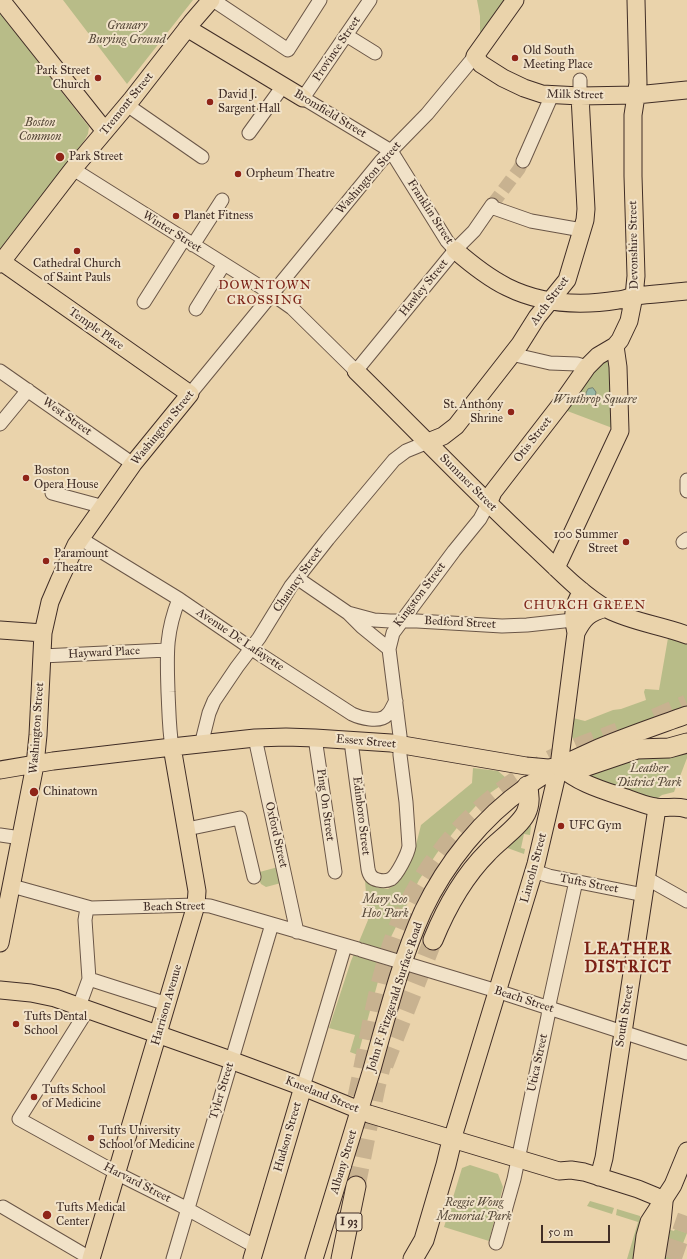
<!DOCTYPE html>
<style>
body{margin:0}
#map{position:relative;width:687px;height:1259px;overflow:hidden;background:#ead3ab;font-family:"IM FELL Great Primer",serif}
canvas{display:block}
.scale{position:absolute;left:541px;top:1225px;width:69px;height:18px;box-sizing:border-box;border:2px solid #402d26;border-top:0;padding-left:5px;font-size:12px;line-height:14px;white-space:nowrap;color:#402d26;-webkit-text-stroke:3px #f1e2c8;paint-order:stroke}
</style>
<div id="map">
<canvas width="687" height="1259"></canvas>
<div class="scale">50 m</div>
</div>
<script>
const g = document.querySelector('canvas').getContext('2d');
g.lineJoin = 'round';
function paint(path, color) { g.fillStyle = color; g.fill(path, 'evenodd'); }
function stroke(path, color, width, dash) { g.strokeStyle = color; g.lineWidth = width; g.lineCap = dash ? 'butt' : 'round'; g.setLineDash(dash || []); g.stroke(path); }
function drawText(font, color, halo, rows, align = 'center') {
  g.font = font + ' "IM FELL Great Primer",serif'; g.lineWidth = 4; g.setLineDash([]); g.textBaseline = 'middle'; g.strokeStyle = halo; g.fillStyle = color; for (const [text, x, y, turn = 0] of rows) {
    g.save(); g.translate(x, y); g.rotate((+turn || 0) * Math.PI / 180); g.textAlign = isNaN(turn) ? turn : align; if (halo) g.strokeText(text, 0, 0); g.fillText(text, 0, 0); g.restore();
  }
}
const green = new Path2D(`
 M63,0H193L127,84Z
 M477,0H510L480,40V16Z
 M0,13L89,127L88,134L84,141L0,249Z
 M608,359L612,361L615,429L562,409L598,363Z
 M668,638L687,643V706L585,743L580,744L574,741L571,734L573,718L585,721L613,710L621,709L646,700L644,692L645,689L659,690Z
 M687,748V758L674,792L662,795L654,801L589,777L588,772L634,755Z
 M473,768L498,771L505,777L503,784L483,798L464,819L437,853L419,880L389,941L358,1055L350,1052L355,1035L329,1028L351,961L368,920L365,880L376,887L388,889L396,884L414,853L421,825L472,783Z
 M526,824L531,826L530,835L524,834L521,848L525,849L524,854L502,846Z
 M278,867L281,883L266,887L261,884L256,873Z
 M470,1165L498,1174L503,1187L489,1241L444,1227L462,1168Z
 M590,1201L614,1208L612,1214L587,1206Z
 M617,1209L640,1216V1219L644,1221L637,1259H627L638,1222L616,1215Z
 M679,1215L684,1217L687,1220V1230L676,1226Z
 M667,1229L674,1231L675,1229L687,1233L677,1259H662Z`);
const water = new Path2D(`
 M593,388L596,392C595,398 593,402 587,402C585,397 585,394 588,389Z`);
const minorTunnel = new Path2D(`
 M492,205L519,169L523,161`);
const highwayTunnel = new Path2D(`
 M655,718L687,704
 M384,1065L433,940
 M357,1097C368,1045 376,988 394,938C420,863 478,798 548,761C570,749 594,741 618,732
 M356,1186L376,1087L385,1052
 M672,1259L687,1216`);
const minor = new Path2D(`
 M213,0L288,50L320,0
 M370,0L303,98L391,151L447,241L455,250
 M346,35L375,53
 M580,96V80
 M127,105L202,157
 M249,133L283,86
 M523,161L552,95
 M73,169L272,294L292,308L356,371L455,250L474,231L492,205
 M491,207L531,221L582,230
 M193,245L222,200
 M144,302L184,239
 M196,309L224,264
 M511,354L550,363L577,364L587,367
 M0,371L133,464
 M190,394L381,161L427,114L475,56
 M0,424L28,390
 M687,480V491
 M52,493L104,507
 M81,539L179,599L258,653L352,714C360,718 380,723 387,715C391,712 393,705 396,701
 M683,542L687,539
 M297,578L348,613L362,627L389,649
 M348,613L374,620L390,621H417L502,626L527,625L573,620
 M42,656L167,650
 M255,738L297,932
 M315,738L335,872
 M353,740L352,749L368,869C369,875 372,879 378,880C382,881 387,881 391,879C397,875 408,854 409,846L406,802L400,755V736L389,649L393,633L454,551L480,519L488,504
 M201,745L209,713L214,701L237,667L259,638L291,586L328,539L394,460L406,451L428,442
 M172,747C169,729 169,711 168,692C167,656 165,634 179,599
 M187,829L240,818L254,877
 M0,835L21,838
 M534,871L549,876L644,895
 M646,878L687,901
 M12,886L91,908L196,905L210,906L358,949
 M361,950L497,991L687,1053
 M89,979L167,1004
 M80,1006L81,1001L89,979L85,920L87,908
 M88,1009L19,1119L124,1177L180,1205L249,1243L256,1246
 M303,1087L345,946
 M3,1207L83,1254L91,1257
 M496,1243L514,1179L548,1016L550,1000L576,881
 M173,1259L272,924`);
const major = new Path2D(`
 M1,0L105,131
 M515,0L475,56L481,64L503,78L524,88L542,94L580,96L636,95L687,90
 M187,28L303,98
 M455,250C471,264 489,278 507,287C541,304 581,306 618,300C624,300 629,297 635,296C652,294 670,293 687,291
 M0,264L73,169L132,99L192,22L211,0
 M356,371C415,429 471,488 531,544C554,565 579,593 607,609C632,622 660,625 687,635
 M428,442L443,436L456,426L520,344L537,317L567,280L585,220L586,209L580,96
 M488,504L493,492L561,404L587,367L598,356L615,346L620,340L629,321L634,296L636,276L633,176V115L638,83L636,0
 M556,568L620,431L618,367L615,346
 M0,630L43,633
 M576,633C584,617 589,613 606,608
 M0,770L53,761L172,747L255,738L286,737L315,738L391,743L526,766L548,768L559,766C581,785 603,790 629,799C638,802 647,806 656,807C667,809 676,805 687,809
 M0,943L35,765L38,735L43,633L50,602L59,581L76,545L133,464L190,394L2,262
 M0,990L31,993L55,998L225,1058L303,1087L369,1114L559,1171L571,1170L584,1172L638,1189L655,1196L663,1202
 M452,1140L536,864L559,766L576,633C572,616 573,605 582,591
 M599,1177L604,1158L657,808
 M91,1259L196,905L197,891L172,747
 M252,1259L303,1087
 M314,1259C333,1196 353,1133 372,1069C387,1016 400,962 423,911C446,863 482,818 526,787C574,753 632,735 687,715
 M642,1259L645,1236L649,1222L673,1185L687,1151`);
const highway = new Path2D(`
 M559,766L568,769L581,768L637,749L669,748L687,743
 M433,940C446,908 463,877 488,852C499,840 519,827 526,813C530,805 530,794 527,786
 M341,1259L356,1186
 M413,1259L424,1240L446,1165L452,1140
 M655,1259L661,1222L663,1202`);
const markers = [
 [515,58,4,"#8f2418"],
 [98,78,4,"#8f2418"],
 [210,102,4,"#8f2418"],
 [60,157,5,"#8f2418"],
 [238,174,4,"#8f2418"],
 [176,216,4,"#8f2418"],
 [77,251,4,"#8f2418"],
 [511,412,4,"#8f2418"],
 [26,478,4,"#8f2418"],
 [626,542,4,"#8f2418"],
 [46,561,4,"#8f2418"],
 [34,792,5,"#8f2418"],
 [561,826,4,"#8f2418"],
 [16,1024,4,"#8f2418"],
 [34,1097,4,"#8f2418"],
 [91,1138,4,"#8f2418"],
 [47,1215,5,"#8f2418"]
];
const shields = [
 [349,1222,26]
];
const shieldNames = [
 ["I 93",349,1222]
];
const parkNames = [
 ["Granary",127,26],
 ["Burying Ground",127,40],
 ["Boston",40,123],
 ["Common",40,137],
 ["Winthrop Square",595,400],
 ["Leather",649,769],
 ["District Park",649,783],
 ["Mary Soo",385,900],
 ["Hoo Park",385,914],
 ["Reggie Wong",474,1203],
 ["Memorial Park",474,1217]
];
const streetNames = [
 ["Province Street",337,49,-56],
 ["Milk Street",575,95,1],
 ["Tremont Street",127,104,-51],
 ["Bromfield Street",330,114,31],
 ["Washington Street",369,178,-49],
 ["Franklin Street",430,212,57],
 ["Winter Street",172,232,32],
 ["Devonshire Street",634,245,-91],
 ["Hawley Street",424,288,-51],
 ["Arch Street",550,301,-54],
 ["Temple Place",96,329,35],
 ["West Street",67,417,35],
 ["Washington Street",163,428,-51],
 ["Otis Street",533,440,-52],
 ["Summer Street",468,483,45],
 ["Chauncy Street",298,580,-55],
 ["Kingston Street",420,595,-53],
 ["Bedford Street",460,623,3],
 ["Avenue De Lafayette",240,640,34],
 ["Hayward Place",104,653,-3],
 ["Washington Street",37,728,-86],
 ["Essex Street",366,742,5],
 ["Ping On Street",325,805,82],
 ["Edinboro Street",361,816,83],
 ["Oxford Street",276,835,77],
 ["Lincoln Street",534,868,-75],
 ["Tufts Street",589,884,11],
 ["Beach Street",174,907,-1],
 ["John F. Fitzgerald Surface Road",395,997,-72],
 ["Beach Street",524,1000,18],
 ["Harrison Avenue",167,1005,-74],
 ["South Street",625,1016,-81],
 ["Utica Street",538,1063,-78],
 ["Tyler Street",222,1091,-73],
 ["Kneeland Street",322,1095,22],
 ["Hudson Street",288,1137,-74],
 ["Albany Street",344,1162,-73],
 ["Harvard Street",137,1183,27]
];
const poiNames = [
 ["Old South",523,51],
 ["Meeting Place",523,65],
 ["Park Street",90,71,"right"],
 ["Church",90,85,"right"],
 ["David J.",218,95],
 ["Sargent Hall",218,109],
 ["Park Street",69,157],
 ["Orpheum Theatre",246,174],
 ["Planet Fitness",184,216],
 ["Cathedral Church",77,264,"center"],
 ["of Saint Pauls",77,278,"center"],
 ["St. Anthony",503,405,"right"],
 ["Shrine",503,419,"right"],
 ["Boston",34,471],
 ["Opera House",34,485],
 ["100 Summer",618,535,"right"],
 ["Street",618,549,"right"],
 ["Paramount",54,554],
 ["Theatre",54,568],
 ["Chinatown",43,792],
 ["UFC Gym",569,826],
 ["Tufts Dental",24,1017],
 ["School",24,1031],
 ["Tufts School",42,1090],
 ["of Medicine",42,1104],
 ["Tufts University",99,1131],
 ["School of Medicine",99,1145],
 ["Tufts Medical",56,1208],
 ["Center",56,1222]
];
const neighbourhoodNames = [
 ["DOWNTOWN",265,286],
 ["CROSSING",265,301],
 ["CHURCH GREEN",585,606]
];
const districtNames = [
 ["LEATHER",628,950],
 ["DISTRICT",628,968]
];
paint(green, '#b8bc88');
paint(water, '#98b8a6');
stroke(water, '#758073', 1);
stroke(minorTunnel, '#c8b290', 13, [13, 6]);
stroke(highwayTunnel, '#c8b290', 19, [19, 10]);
stroke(minor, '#6a5647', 15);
stroke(major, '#402d26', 19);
stroke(highway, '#402d26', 21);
stroke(minor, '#f1e2c8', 13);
stroke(major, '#ead3ab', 17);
stroke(highway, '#ead3ab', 19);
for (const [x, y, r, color] of markers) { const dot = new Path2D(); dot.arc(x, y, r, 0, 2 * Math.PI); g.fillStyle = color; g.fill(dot); stroke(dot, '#f1e2c8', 1.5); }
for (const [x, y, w] of shields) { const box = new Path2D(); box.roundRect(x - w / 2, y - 9, w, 18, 3); g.fillStyle = '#f1e2c8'; g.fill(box); stroke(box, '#402d26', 1); }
drawText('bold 11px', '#402d26', null, shieldNames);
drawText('italic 12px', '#584a3a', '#f1e2c8', parkNames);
drawText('12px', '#402d26', '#f1e2c8', streetNames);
drawText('12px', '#402d26', '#f1e2c8', poiNames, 'left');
g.letterSpacing = '1px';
drawText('13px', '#7a1f14', '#f1e2c8', neighbourhoodNames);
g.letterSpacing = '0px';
g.letterSpacing = '1px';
drawText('bold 16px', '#7a1f14', '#f1e2c8', districtNames);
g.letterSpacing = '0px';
</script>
